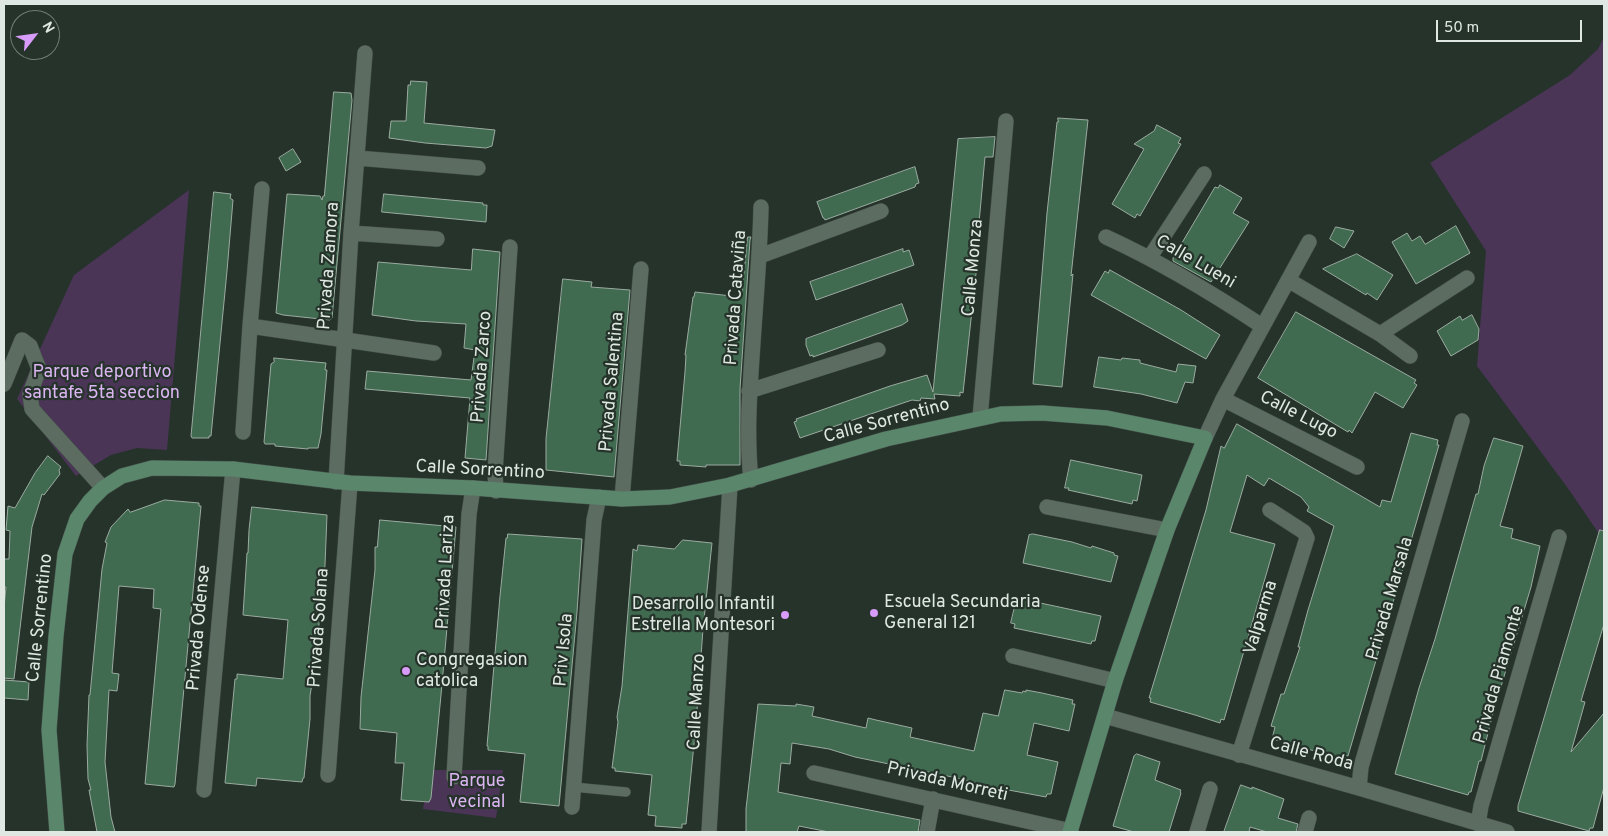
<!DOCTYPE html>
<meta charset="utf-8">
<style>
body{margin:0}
#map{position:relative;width:1608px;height:836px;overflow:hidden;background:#25332a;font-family:Overpass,sans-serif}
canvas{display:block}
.frame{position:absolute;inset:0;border:5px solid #dfe8e2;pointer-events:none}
.north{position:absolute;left:10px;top:10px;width:50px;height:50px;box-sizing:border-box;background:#25332a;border:1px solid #6f7b74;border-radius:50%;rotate:60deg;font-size:14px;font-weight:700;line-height:20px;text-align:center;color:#dfe8e2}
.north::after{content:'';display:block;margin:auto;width:18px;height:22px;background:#d79bf9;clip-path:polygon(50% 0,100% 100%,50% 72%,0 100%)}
.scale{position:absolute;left:1436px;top:20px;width:146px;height:22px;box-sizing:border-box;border:2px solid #dfe8e2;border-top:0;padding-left:6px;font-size:15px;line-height:18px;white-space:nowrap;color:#dfe8e2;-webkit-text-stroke:4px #25332a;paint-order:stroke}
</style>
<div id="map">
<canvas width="1608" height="836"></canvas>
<div class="frame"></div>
<div class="north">N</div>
<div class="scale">50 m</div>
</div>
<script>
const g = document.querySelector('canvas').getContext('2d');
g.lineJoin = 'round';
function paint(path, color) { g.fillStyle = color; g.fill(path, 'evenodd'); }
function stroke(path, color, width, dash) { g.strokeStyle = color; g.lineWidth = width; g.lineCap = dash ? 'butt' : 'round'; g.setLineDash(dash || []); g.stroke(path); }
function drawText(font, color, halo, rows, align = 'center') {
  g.font = font + ' Overpass,sans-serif'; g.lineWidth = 4.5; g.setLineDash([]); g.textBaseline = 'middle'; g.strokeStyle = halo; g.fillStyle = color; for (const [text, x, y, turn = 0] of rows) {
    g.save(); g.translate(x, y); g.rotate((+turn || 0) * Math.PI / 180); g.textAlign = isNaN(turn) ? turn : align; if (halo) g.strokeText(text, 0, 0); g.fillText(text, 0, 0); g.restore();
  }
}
const green = new Path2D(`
 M1604,37V541L1567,487L1477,366L1486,251L1430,163L1570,75L1598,49Z
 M189,190L167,450L137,448L111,455L76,476L17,399L74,275Z
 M429,770H503L496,818L423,809Z`);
const building = new Path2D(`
 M411,81L427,82L424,123L495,130L492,146L486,148L462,146L425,143L389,138L391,121H406L408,85H410Z
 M334,92L351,93L352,100L332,318L330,320L283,315L276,313L287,194L320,196L322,200L323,196H324Z
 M1058,118L1088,120L1071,276L1073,274L1062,387L1033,384L1047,213L1057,122H1058Z
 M1157,125L1181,138L1178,143L1181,144L1140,216L1137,214L1135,218L1112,204L1144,149L1134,144L1154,131Z
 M995,137L993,157H985L976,256L978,255L963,393L960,392V396L934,394L935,399L921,398L920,401L912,400L800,438L794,422L797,421L796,419L890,386L927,375L933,392L958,139Z
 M293,149L301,162L286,171L279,158Z
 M915,167L919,183L916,184L915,187L825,220L824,218H823L817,202Z
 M1220,185L1242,198L1233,213L1249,222L1211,282L1173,261V258L1215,187L1218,188Z
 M214,192L231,194L230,198L233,200L227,271L211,436H209V438H192L191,436L194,404Z
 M384,194L483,203V205H487L486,222L382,212Z
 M1456,226L1470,253L1416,284L1392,242L1407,233L1412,241L1420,236L1425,244Z
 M1336,227L1354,231L1344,248L1330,239Z
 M748,237H751L750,240L740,389V465H706V467L680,465V461H677L685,372L686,355H685L693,297H694L695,292L741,297Z
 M473,249L500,252L486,460L465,458L470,398L365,389L367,371L471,380L475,350L464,348L466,324L416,321L372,315L378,262L471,270Z
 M903,249V252L909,250L914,265L816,300L810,282Z
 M1357,254L1393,275L1377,300L1367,293L1366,295L1323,269Z
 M1110,270L1181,310L1220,335L1206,359L1091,295L1105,271L1108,273Z
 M563,279L592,282L591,287L630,290L614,477L546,470V439Z
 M902,304L908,321L902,325L830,351L813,357V355L810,356L806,345V339Z
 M1296,312L1416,380L1414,383L1417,385L1403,408L1375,392L1352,433L1349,430L1348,432L1258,378Z
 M1472,315L1479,329L1478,340L1451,356L1437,331L1460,316L1462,320Z
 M1099,357L1121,360L1122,358L1140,360V363L1176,372L1178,364L1196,366L1193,383L1185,382L1177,403L1141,394L1094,387Z
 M274,358L326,363L325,370H327L321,434L318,448H308V449L275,446V444H265L264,442L271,364L274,362Z
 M1237,424L1380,507L1382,500L1391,502L1411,433L1438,440L1437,445H1439L1353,739L1348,756L1344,755L1343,759L1272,739L1275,727L1271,726L1281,694H1284L1300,647H1298L1308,610L1334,526L1307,511L1309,507L1301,497L1269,478L1264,486L1247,475L1230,532L1275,544L1224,720L1221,719L1220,723L1195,715L1150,702L1151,698H1149L1206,510L1221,446L1224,448Z
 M1494,438L1523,446L1500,526L1513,529L1511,538L1540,546L1531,587L1493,713L1481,761H1479L1471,792H1469L1468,795L1395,774L1419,688L1435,639L1476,494H1478L1484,466Z
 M48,456L61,467L59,470L60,474L44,495L42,494L32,527L14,679L4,678V607L6,587H4V559H9L10,531L6,530L8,506L15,508L35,473Z
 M1071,460L1142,475L1137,501L1133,500L1132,504L1068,490L1069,488H1065Z
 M165,500L199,503V506H201L175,784L174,787L145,784L161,609L153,608L154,589L119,586L112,673L119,674L117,691L109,690L105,762L111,817L115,832H97L89,790H91L88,779L87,745L89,695H90L102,569L107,543L105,542L111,527L128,509L130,512Z
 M252,507L327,515L325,565L315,664L310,696V719L304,778H303L302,782L257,778L256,786L225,783L235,679H237V674L283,679L288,620L243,615L247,553H248L249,530Z
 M380,520L456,527L441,695L431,798L429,802L401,800L404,763H395L397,733L360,729L361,697L375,570V547H377Z
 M1600,530L1604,531V624L1581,701L1585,702L1571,752L1604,713V787L1593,828H1590L1589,831L1518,811V806Z
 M508,534L582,539L577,612L559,806L520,802L525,754L488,750V746H487L500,596L506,538H507Z
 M1033,534L1072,542L1091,548L1092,546L1114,553V555L1118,556L1111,582L1023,563L1029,535Z
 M683,540L712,543L703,629L696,724L686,824H682V828L655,826L656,816L648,815L652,775L615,771V768H612L618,722L617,717L622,686L633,549L637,551L638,545L674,549Z
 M1017,598L1101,616L1095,641H1092L1091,644L1014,628L1015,624L1011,623Z
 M4,680L29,682L28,700L4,698Z
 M1005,690L1022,693L1023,691L1026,692V690L1042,693L1073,700L1072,704H1075L1069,731L1034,723L1027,755L1058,762L1051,794H1047L1046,797L987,786L957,778L855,757L829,749L792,743L790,764L781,763L778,792L920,820L918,832H829L799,826L797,832H746V809L758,704L796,706V704L814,707L812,716L866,728L868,718L876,720L912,728L910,737L974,751L983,713L998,716Z
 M1137,754L1160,762L1155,780L1181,790L1180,792L1181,793L1169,832H1134L1113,826L1134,756Z
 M1241,785L1252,789V787L1284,799L1278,818L1298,824L1296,832H1267L1250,827L1249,832H1224Z`);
const lane = new Path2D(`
 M573,787L626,792`);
const street = new Path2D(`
 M357,158L478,168
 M351,233L437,239
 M1106,237C1161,262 1212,293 1262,326
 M760,256L881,211
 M1150,257L1204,174
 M1288,280L1380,334L1410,356
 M250,326L434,353
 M1380,334L1467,278
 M4,384L22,340L30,346L39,369L30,394L32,409L103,488
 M749,391L878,350
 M1223,399L1357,467
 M980,418L1006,121
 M243,432L250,326L262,189
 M1205,438L1223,399L1309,242
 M751,480C746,433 750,388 753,342C756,297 760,252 761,207
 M336,482L351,233L365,53
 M496,491L495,472L510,247
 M622,499L641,269
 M1047,507L1167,530
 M1013,656L1115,681
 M1105,716L1359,788L1507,832
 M1239,755L1307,538L1304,532L1270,510
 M814,773L1071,831
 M328,775L350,483
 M454,777L469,514L473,488
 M1359,788L1361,767L1462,421
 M204,790L233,469
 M572,807L594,520L599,497
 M1478,824L1481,806L1559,537
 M709,832L730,485
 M927,832L933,799
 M1197,832L1210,789
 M1305,832L1309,818`);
const secondary = new Path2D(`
 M57,832L49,730L56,636L65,554L77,519L90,501L103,488L122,476L152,468L233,469L350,483L473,488L622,499L670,497L730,485L886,439L1001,414L1042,413L1107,418L1205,438L1167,530L1115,681L1070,832`);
const markers = [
 [874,613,5,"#d79bf9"],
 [785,615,5,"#d79bf9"],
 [406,671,5,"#d79bf9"]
];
const streetNames = [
 ["Calle Lueni",1195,263,30],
 ["Privada Zamora",330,266,-86],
 ["Calle Monza",974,268,-85],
 ["Privada Cataviña",737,298,-86],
 ["Privada Zarco",483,367,-86],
 ["Privada Salentina",613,382,-85],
 ["Calle Lugo",1298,416,27],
 ["Calle Sorrentino",887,422,-15],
 ["Calle Sorrentino",480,471,3],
 ["Privada Lariza",447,572,-87],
 ["Privada Marsala",1391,599,-74],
 ["Calle Sorrentino",41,618,-84],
 ["Valparma",1262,618,-73],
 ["Privada Odense",200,628,-85],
 ["Privada Solana",320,628,-86],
 ["Priv Isola",565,650,-85],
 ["Privada Piamonte",1500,675,-74],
 ["Calle Manzo",698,702,-87],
 ["Calle Roda",1311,755,15],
 ["Privada Morreti",947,783,13]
];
const parkNames = [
 ["Parque deportivo",102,373],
 ["santafe 5ta seccion",102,394],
 ["Parque",477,782],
 ["vecinal",477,803]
];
const poiNames = [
 ["Escuela Secundaria",884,603],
 ["General 121",884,624],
 ["Desarrollo Infantil",775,605,"right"],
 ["Estrella Montesori",775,626,"right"],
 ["Congregasion",416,661],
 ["catolica",416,682]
];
paint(green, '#4a3556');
paint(building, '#416b51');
stroke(building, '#9baba0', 1);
stroke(lane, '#445049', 10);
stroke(street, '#445049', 16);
stroke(secondary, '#445049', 16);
stroke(lane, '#5c6c61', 9);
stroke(street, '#5c6c61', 15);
stroke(secondary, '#5a866c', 15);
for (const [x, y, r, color] of markers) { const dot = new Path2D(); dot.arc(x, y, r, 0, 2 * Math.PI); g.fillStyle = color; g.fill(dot); stroke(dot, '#25332a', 2); }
drawText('18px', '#dfe8e2', '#25332a', streetNames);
drawText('18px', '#dcb6f2', '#25332a', parkNames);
drawText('18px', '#dfe8e2', '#25332a', poiNames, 'left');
</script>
